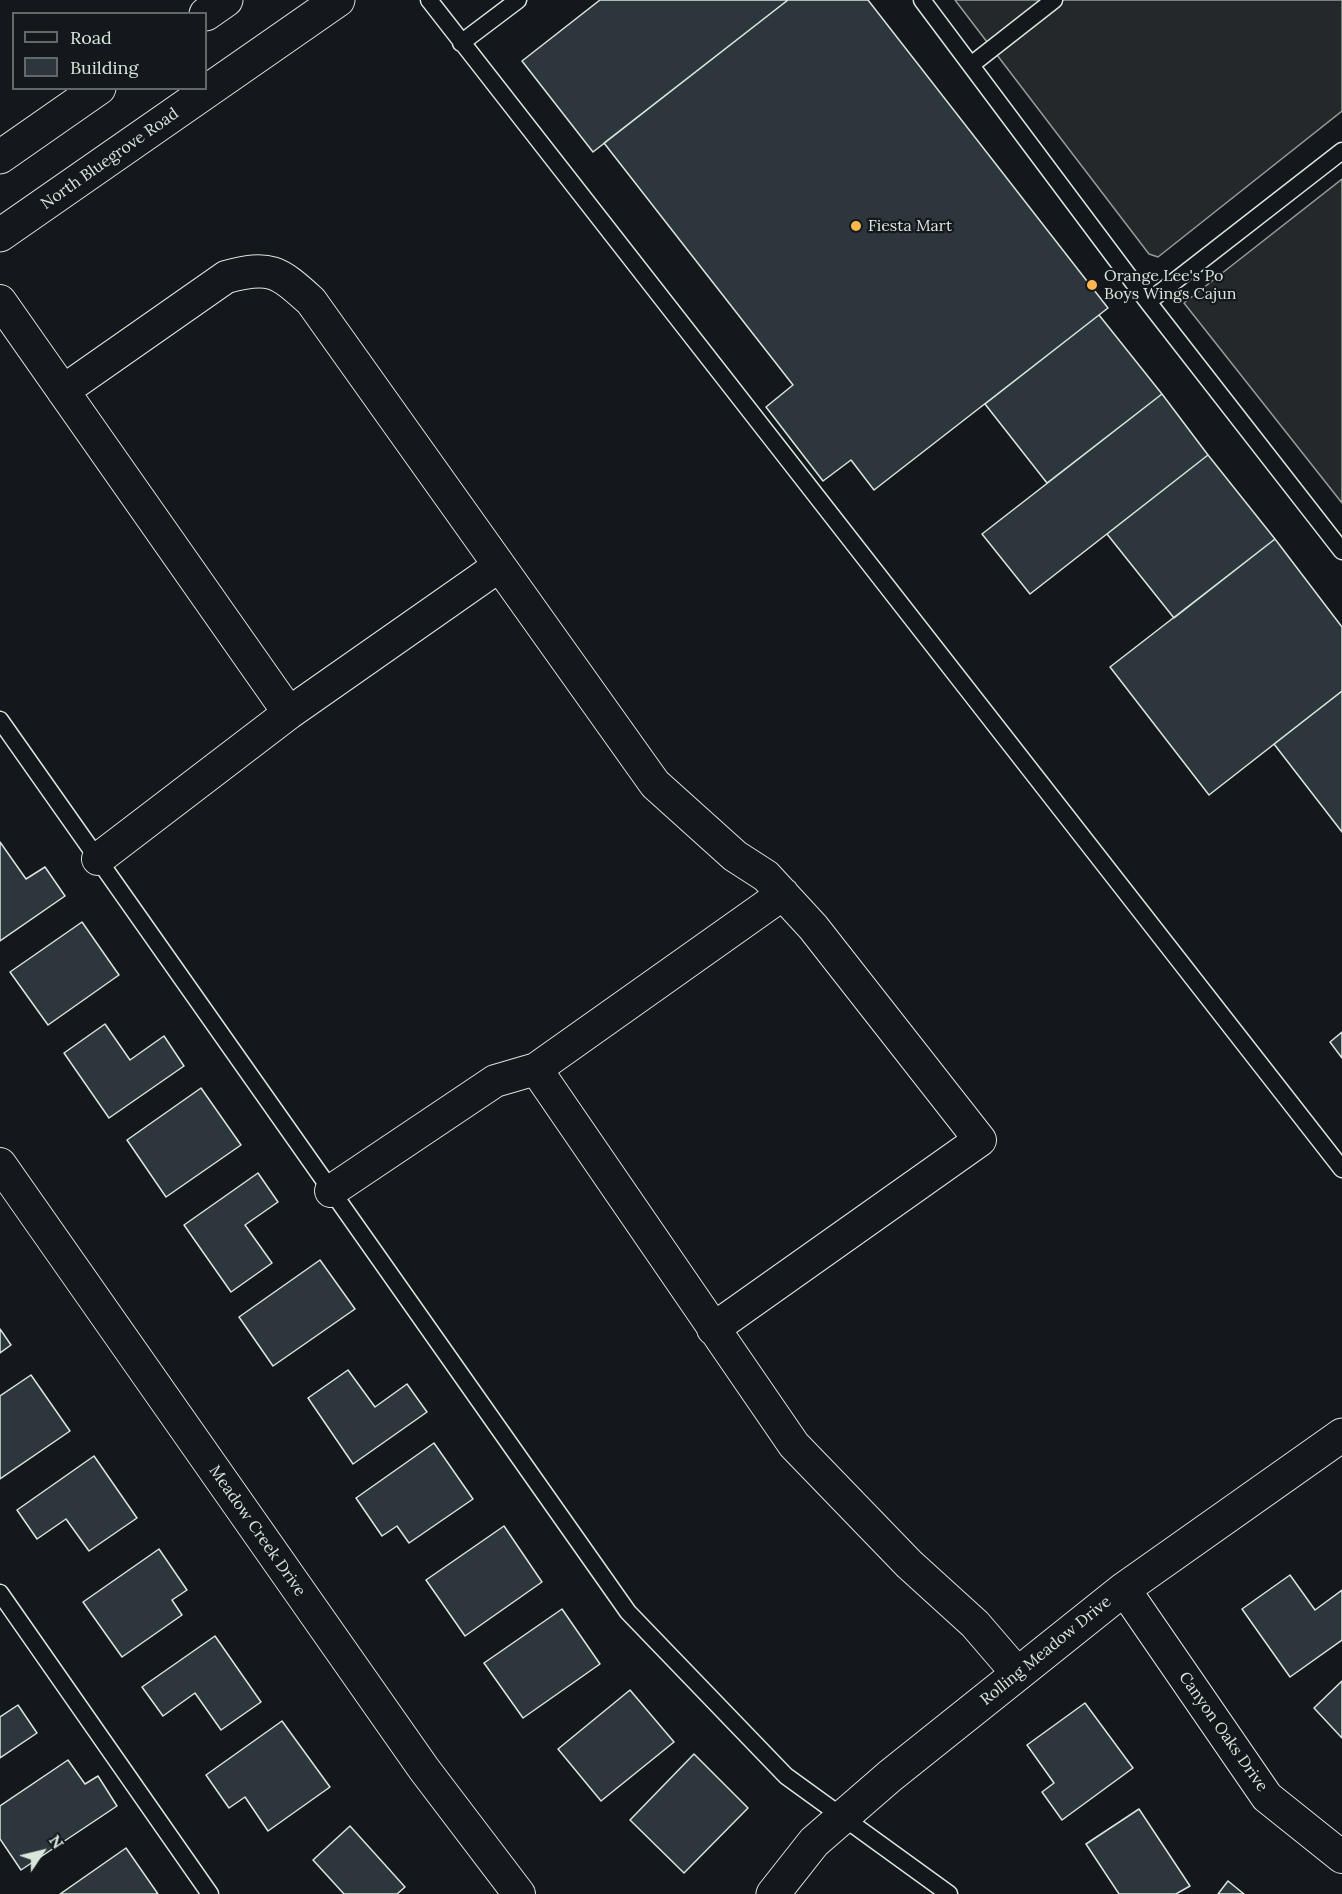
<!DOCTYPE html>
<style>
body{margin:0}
#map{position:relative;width:1342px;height:1894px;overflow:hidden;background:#14181c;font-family:Lora,serif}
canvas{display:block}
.legend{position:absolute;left:12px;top:12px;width:195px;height:78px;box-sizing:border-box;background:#14181c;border:2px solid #626a69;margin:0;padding:8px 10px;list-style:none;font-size:18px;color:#d8e6dc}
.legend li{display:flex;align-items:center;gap:12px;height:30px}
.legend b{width:30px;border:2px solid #626a69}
.north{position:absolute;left:12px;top:1822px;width:60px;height:60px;-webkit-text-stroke:4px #14181c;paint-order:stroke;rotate:55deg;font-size:16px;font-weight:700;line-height:24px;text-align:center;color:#d8e6dc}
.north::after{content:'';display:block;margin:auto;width:21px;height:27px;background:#d8e6dc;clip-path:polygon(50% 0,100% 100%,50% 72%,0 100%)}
</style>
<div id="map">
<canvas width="1342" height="1894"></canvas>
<ul class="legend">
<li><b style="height:8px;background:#14181c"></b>Road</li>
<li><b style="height:16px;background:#2c363c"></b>Building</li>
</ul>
<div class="north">N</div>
</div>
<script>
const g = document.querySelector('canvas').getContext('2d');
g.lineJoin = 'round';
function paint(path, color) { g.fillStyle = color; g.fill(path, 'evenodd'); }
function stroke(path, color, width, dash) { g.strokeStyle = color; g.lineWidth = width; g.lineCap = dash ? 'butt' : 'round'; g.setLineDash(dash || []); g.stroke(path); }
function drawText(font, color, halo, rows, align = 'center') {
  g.font = font + ' Lora,serif'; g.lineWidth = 4.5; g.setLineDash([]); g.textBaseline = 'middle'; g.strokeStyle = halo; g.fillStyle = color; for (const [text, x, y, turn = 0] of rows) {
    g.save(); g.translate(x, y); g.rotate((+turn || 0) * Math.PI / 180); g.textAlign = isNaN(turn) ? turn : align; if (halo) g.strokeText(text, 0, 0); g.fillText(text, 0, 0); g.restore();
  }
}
const parking = new Path2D(`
 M955,0H1342V111L1158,257L1149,254Z
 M1342,179V503L1184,303Z`);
const building = new Path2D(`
 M600,0H788L593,152L522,61Z
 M788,0H868L1108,308L874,490L851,460L823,481L766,407L793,385L604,143Z
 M1099,315L1162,394L1047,483L985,404Z
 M1162,394L1208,455L1030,594L982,534Z
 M1208,455L1275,539L1174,618L1107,534Z
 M1275,539L1342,627V691L1209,795L1110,667Z
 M1342,691V832L1274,744Z
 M0,842L26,879L45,867L65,896L0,941Z
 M82,922L119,975L48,1025L10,972Z
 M105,1024L130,1060L164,1036L184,1066L109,1118L64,1053Z
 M1342,1032V1058L1330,1042Z
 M201,1088L241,1145L166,1197L127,1140Z
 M258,1173L278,1202L245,1225L272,1263L231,1292L184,1225Z
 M320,1260L355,1309L273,1366L239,1317Z
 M0,1329L11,1345L0,1353Z
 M348,1370L375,1407L407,1384L427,1412L353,1464L308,1398Z
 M31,1375L70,1431L0,1479V1396Z
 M434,1443L473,1499L409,1543L397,1526L382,1536L356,1498Z
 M94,1456L137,1518L89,1551L66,1519L37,1539L17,1510Z
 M504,1526L542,1582L465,1636L426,1580Z
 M159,1549L187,1590L172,1600L182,1615L122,1657L83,1602Z
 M1290,1575L1315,1610L1342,1590V1640L1290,1677L1242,1609Z
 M562,1609L600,1664L523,1718L484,1663Z
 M215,1636L261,1702L221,1730L195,1693L163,1716L142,1687Z
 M1342,1681V1738L1314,1708Z
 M630,1690L674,1742L601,1801L558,1749Z
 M1085,1703L1133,1768L1062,1820L1042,1792L1054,1783L1027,1745Z
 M18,1705L37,1733L0,1758V1717Z
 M282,1721L330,1787L268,1831L245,1797L229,1808L206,1775Z
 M694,1754L748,1808L684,1873L630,1820Z
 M68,1760L85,1784L98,1776L117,1806L21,1870L0,1839V1806Z
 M1139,1809L1190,1886L1176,1894H1119L1086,1844Z
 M350,1826L405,1887L397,1894H344L313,1860Z
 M126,1848L158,1894H60Z
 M1228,1881L1244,1894H1218Z`);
const lane = new Path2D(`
 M429,0L1342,1169
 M922,0L1148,302L1342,551
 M461,43L518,0
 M971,65L1054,0
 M1148,302L1342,151
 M0,720L628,1612L786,1776L949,1894
 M0,1593L210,1894`);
const street = new Path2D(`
 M0,301L289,713
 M63,391L226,277C270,265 278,271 311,301L655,784L735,856L766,876L813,927L980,1140L713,1329
 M98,859L289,713L499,566
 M536,1069L794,1445L909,1564L975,1624L1018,1674
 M0,1164L424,1769L519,1894
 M331,1191L495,1081L536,1069L783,894
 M1124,1589L1267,1797L1342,1857`);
const secondary = new Path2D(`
 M206,14L226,0
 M0,157L99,88
 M0,235L338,0
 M773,1894L814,1842L890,1776L1124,1589L1342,1435`);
const markers = [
 [856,226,6,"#ffb74d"],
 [1092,285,6,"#ffb74d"]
];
const streetNames = [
 ["North Bluegrove Road",110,159,-35],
 ["Meadow Creek Drive",257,1531,55],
 ["Rolling Meadow Drive",1046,1651,-39],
 ["Canyon Oaks Drive",1223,1732,55]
];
const poiNames = [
 ["Fiesta Mart",868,226],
 ["Orange Lee's Po",1104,276],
 ["Boys Wings Cajun",1104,294]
];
paint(parking, '#24282b');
stroke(parking, '#939e99', 1.5);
paint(building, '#2c363c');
stroke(building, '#d8e6dc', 1.5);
stroke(lane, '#d8e6dc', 19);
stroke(street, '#d8e6dc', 34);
stroke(secondary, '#d8e6dc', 35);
stroke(lane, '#14181c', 16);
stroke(street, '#14181c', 32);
stroke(secondary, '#14181c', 33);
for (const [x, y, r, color] of markers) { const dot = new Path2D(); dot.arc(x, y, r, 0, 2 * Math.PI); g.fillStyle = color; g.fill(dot); stroke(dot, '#14181c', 2); }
drawText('16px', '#d8e6dc', '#14181c', streetNames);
drawText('16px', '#d8e6dc', '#14181c', poiNames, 'left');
</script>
